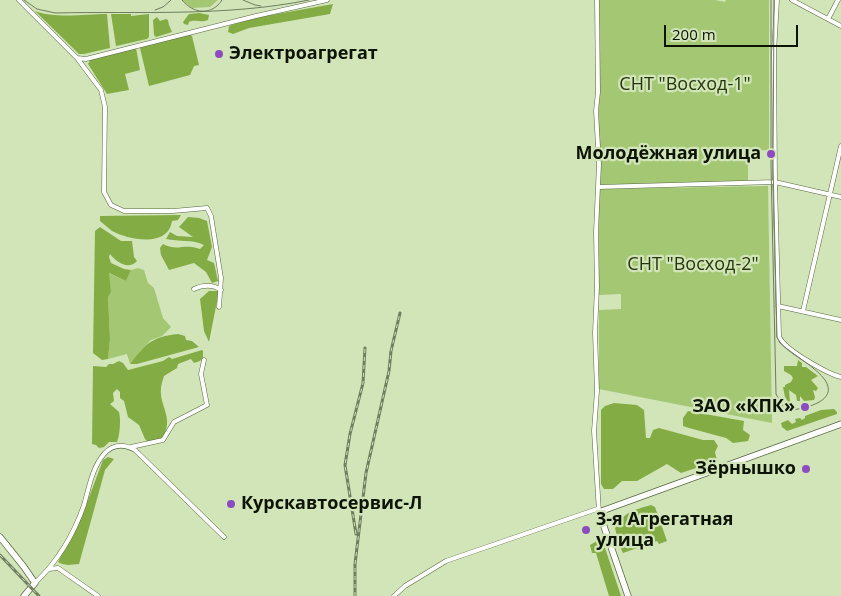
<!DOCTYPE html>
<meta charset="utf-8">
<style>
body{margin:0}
#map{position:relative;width:841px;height:596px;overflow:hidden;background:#d1e5b8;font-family:"Open Sans",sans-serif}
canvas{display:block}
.scale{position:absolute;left:664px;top:25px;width:134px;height:22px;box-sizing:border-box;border:2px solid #0d1405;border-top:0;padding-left:6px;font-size:15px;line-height:18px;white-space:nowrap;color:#0d1405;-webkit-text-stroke:4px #d1e5b8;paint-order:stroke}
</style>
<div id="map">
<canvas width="841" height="596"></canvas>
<div class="scale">200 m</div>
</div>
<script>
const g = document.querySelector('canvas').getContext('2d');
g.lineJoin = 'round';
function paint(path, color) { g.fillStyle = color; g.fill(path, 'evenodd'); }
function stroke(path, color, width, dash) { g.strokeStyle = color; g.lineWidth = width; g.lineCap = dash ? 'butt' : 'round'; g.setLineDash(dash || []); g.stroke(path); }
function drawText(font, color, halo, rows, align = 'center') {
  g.font = font + ' "Open Sans",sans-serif'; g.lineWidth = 4.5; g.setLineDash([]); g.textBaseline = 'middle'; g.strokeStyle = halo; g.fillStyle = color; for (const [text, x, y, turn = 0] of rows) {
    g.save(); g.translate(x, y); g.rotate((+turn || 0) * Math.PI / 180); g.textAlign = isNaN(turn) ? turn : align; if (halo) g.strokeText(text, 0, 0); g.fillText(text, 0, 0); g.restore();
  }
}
const green = new Path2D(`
 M182,0H218L210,7L192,8Z
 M599,0H715L725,2L726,0H769V150L748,151V182L599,185Z
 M768,186L772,423L599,389V310L621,309V294L599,295V189Z
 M138,268L144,270L148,283L154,288L163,318L171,327L162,336L151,340L141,350L130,364L127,354L108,359L110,339L108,296L111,292L108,273L126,281L131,270Z`);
const forest = new Path2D(`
 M333,4L330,14L249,28L233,34L228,32L229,26L249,19Z
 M35,11C55,19 86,14 107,14L110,48L84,54H79Z
 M199,13L209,15L208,20C201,23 195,19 189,22L188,25L184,24L183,22L189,14Z
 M111,14H131V16L149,14V37L147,39L116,46Z
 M157,17L160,21L166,19L168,20L169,25L172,32L156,37L154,35L153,20Z
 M189,34L192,36L199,65L194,66L190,75L149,86L140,48L141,46Z
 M136,48L140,70L125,74L129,90L107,94L88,64L91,59Z
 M181,215L178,220L172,221C168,248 129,240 112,231C108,228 104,224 100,221V216Z
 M188,217L199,218L207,221L212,247L207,260L214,263L218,281L212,283L206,272L194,263L169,270L161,255L160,248L163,244C178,252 183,243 200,249L204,245C193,239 179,242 166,239L170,232L177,236L193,237L179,227Z
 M100,227L121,241H132L134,257L137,261C129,270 117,263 110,254L109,257L111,263L124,269L131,270L126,281L109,273L111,292L108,297L110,339L108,359L102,360L93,353L95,231Z
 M209,291H219L209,342L204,331L200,299Z
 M178,334L185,336L186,340L192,341L199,347L137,364H130C146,343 152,337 178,334Z
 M202,350L203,351V358L200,361L194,363L191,359L178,364L177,368L164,376C163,380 161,384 161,388C159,407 175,417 162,439L148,442L145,439L139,425L128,417L124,401L120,398V392L117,389L113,393L114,401L110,404L119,412C121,419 120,435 117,442H109L104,447L99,448L96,445L92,444L93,366L106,367L109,364H113L119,361L123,363L128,370L163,361L169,357L172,359Z
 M798,360L802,363V367H806L818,376L811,380L818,388L816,391L813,390L815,397L814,400L804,401L800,396V401H797L796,395L789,390L790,401L789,403L785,397L783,387H785V385L791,382L793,378L791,375L784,371V366H797Z
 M614,403L637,405L644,410L646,438H650L653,430L659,428L703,440H714L718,446L715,452L717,461L681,473L667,464L637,481H622L613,489H604L601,484V410L605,406Z
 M834,409L837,412V414L787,431L782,427L781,423L788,420L792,424L796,422L795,419L800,418L802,420L805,418V416L821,410Z
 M688,411L744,421L743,430L750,435L748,441L733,443L726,438L689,428L683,426V418Z
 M108,457L114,459L105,470L79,564L68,565L62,564L58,562L61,556L82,516L103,460Z
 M651,505L655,507L667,541L659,544L657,541L623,553L619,545L615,528C624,512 634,510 651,505Z
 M597,541L602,543L605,548L621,596H609L596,553H592L590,545Z`);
const street = new Path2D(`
 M19,0L77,58L101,90L105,107L104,192L111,205L124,211H173L207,208L211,216L221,278L219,307
 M597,0L598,92L596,111L599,164L596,232L597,287L595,333L597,391L594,431L599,512
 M777,0L774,53L775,182L779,336C783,349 828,374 841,377
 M792,0L841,26
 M828,19L838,0
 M77,58L86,59L256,16L327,0
 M598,187L775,182L841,197
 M194,289C202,285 213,284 221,290
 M778,306L841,320
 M803,311L841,146
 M131,447L163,440L174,422L207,405L201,374L204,360
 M49,569L58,568L98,596
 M35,583C57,562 74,534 84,505C89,488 92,468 104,454C113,444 124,444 135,450L224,537
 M394,596L405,586L446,561L597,509`);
const secondary = new Path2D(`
 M0,537L24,567L35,583L24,596
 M628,596L599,512L841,424`);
const tram = new Path2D(`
 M24,0L37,9L55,13C139,11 225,17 309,0
 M182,0C193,14 212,16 222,0
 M243,0L255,5L261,6
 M771,0V165L776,394L782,405L792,410C806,408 839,401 825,380C817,368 792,354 780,343L777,337L773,165L774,0
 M155,10L163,7L171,0`);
const rail = new Path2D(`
 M356,534L345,465L350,434L363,383L365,348
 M0,555L39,596
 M355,596V564L366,473L389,371L391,351L400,313`);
const markers = [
 [219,54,5,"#8d4bc0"],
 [771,154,5,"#8d4bc0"],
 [805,407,5,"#8d4bc0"],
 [806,469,5,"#8d4bc0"],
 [231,504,5,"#8d4bc0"],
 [586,530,5,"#8d4bc0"]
];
const poiNames = [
 ["Электроагрегат",229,54],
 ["Молодёжная улица",761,154,"right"],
 ["ЗАО «КПК»",795,407,"right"],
 ["Зёрнышко",796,469,"right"],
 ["Курскавтосервис-Л",241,504],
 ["3-я Агрегатная",596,520],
 ["улица",596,541]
];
const parkNames = [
 ["СНТ \"Восход-1\"",685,85],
 ["СНТ \"Восход-2\"",693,265]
];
paint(green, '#a4c774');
paint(forest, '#84ac44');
stroke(street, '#56673f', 5);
stroke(secondary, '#56673f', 7);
stroke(street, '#fff', 4);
stroke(secondary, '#fff', 5.5);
stroke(tram, '#707d5f', 1);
stroke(rail, '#707d5f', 3);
stroke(rail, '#d1e5b8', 1, [4]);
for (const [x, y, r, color] of markers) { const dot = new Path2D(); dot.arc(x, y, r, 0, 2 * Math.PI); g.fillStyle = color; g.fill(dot); stroke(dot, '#d1e5b8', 2); }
drawText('bold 18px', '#0d1405', '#d1e5b8', poiNames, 'left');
drawText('18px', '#27370c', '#d1e5b8', parkNames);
</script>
